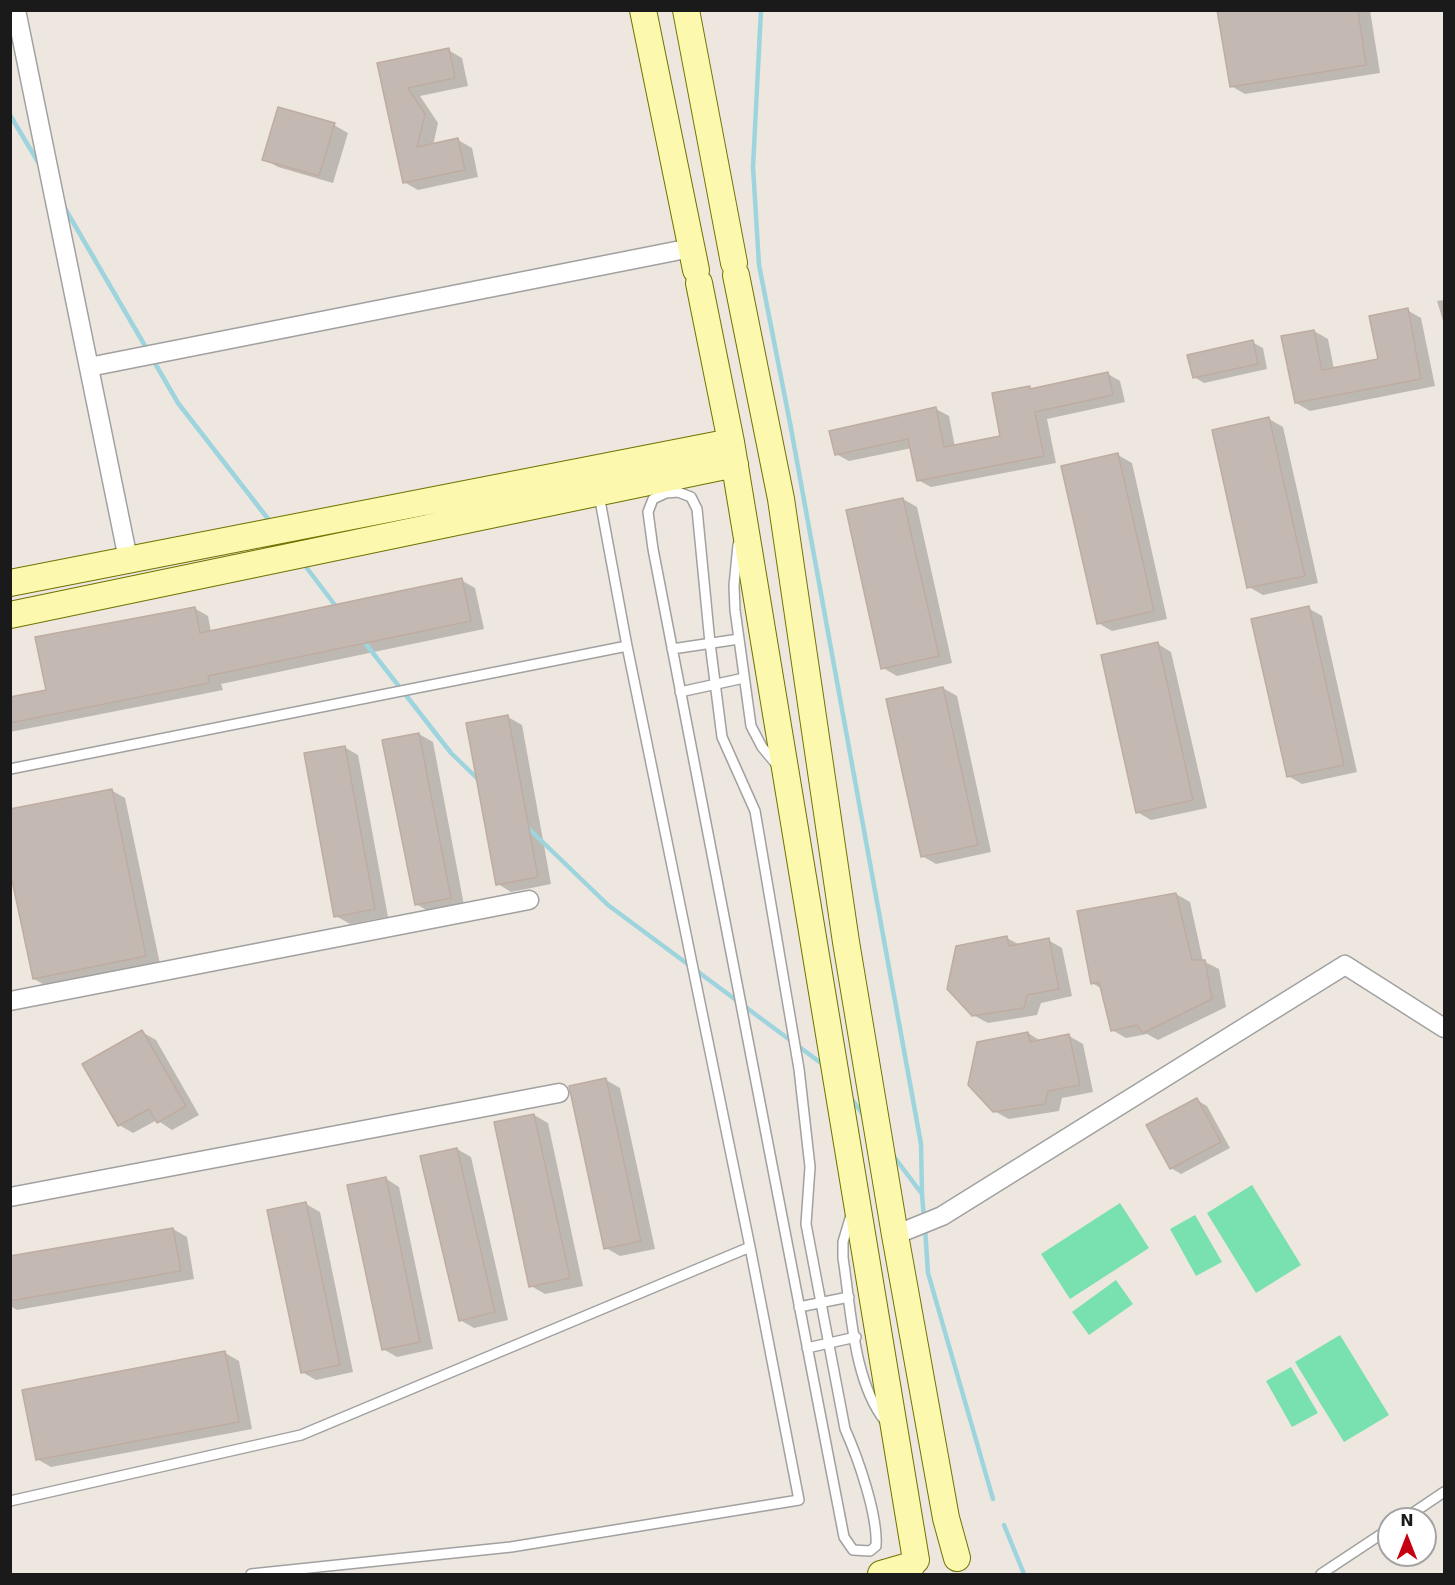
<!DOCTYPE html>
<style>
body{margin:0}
#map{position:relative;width:1455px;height:1585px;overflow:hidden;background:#ede7df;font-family:"DejaVu Sans",sans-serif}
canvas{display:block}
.frame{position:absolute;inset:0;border:12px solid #1a1a1a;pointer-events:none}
.north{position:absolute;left:1377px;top:1507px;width:60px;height:60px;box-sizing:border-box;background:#fff;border:2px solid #a3a3a3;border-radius:50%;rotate:0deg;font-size:16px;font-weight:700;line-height:24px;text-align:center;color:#1a1a1a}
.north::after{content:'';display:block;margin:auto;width:21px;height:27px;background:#c50011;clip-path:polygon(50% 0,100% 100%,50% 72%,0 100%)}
</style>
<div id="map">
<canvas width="1455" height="1585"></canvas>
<div class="frame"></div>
<div class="north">N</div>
</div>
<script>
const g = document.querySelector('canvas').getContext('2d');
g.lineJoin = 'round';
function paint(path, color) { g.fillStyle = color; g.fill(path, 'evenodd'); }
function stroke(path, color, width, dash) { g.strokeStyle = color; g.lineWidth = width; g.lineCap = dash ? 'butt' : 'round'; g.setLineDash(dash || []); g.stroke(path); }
const pitch = new Path2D(`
 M1252,1185L1301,1265L1256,1293L1207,1213Z
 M1120,1203L1149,1248L1070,1299L1041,1254Z
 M1195,1215L1222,1262L1196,1276L1170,1229Z
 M1116,1280L1133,1304L1089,1335L1072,1312Z
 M1340,1335L1389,1415L1344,1442L1295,1362Z
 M1291,1367L1318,1413L1292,1427L1266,1381Z`);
const shadow = new Path2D(`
 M1219,10H1370L1380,73L1245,94L1231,86Z
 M448,50L462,58L468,86L420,96L438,123L433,146L458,140L472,148L478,177L418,190L404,182L379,64Z
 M334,125L348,133L333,183L278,167L264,159Z
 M1444,300V324L1437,301Z
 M1407,310L1421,318L1435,386L1310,411L1296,403L1314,331L1328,339L1334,369L1380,360Z
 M1252,342L1263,348L1267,369L1204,383L1194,377Z
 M1108,374L1120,381L1125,402L1047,419L1056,463L931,487L918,480L912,448L849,461L836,454L936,409L949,416L955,447L1002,437L1029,387L1034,390Z
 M1269,419L1283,427L1318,583L1263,595L1249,587Z
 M1118,455L1132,463L1167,619L1112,631L1098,623Z
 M903,499L917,507L952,663L897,676L883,668Z
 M461,580L475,588L484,629L221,684L223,690L10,732V699L47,691L194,608L208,616L211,632Z
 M1308,608L1322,616L1357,772L1302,784L1288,776Z
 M1158,644L1171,652L1207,808L1151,820L1137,812Z
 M943,688L957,696L991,852L936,864L922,856Z
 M508,717L522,725L551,884L511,892L498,884Z
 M419,734L433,742L464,905L430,912L416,904Z
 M344,747L358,755L388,917L350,924L336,916Z
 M111,790L125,798L160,964L48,987L34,979Z
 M1176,894L1190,902L1203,961L1219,969L1226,1007L1158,1040L1147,1034L1126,1038L1112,1030L1102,989L1092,983Z
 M1007,938L1020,945L1048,940L1062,948L1072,996L1041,1003L1037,1015L988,1023L973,1015Z
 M142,1032L156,1040L199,1115L172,1130L157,1120L133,1133L119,1125L84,1064Z
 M1028,1033L1041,1041L1069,1036L1083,1044L1093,1092L1062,1098L1059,1111L1009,1119L994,1111Z
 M606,1080L620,1088L655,1249L620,1256L606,1248Z
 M1197,1100L1207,1106L1230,1148L1181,1174L1171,1168Z
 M534,1115L548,1123L583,1286L545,1294L531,1286Z
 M457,1149L471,1157L508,1320L474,1328L460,1320Z
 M385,1178L399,1187L433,1349L397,1357L383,1349Z
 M306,1204L320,1212L353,1372L316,1380L302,1372Z
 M173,1229L187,1237L194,1279L17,1310L10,1306V1258Z
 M225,1353L239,1361L252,1429L51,1467L37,1459Z`);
const stream = new Path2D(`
 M761,10L753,167L759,265L790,423L921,1144L922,1193
 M10,115L41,167
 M63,205L148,351
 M152,358L178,403L272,524
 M303,563L338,609
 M362,639L451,753L479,780
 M526,826L608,905L825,1066
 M851,1098L864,1116
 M892,1154L922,1194L924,1219
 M925,1228L928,1273L993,1499
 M1004,1525L1024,1574`);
const building = new Path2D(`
 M1217,10H1358L1366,65L1230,87Z
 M449,48L455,78L408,88L425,114L417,147L458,138L465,170L403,183L377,63Z
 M278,107L335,123L319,176L262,160Z
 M1408,308L1421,379L1295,403L1281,336L1314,330L1322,370L1378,359L1369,316Z
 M1253,340L1258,364L1193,378L1187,355Z
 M1108,372L1113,395L1035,412L1044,456L917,481L908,439L835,455L829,431L936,407L944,447L1000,436L992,393L1030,386V389Z
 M1269,417L1305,576L1247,588L1212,430Z
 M1118,453L1154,611L1097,624L1061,466Z
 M903,498L939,656L881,669L846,510Z
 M462,578L471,621L208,676L209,683L10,723V697L46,690L35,637L195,607L200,633Z
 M1309,606L1344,765L1287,777L1251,619Z
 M1158,642L1193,800L1136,813L1101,655Z
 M943,687L978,845L921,857L886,699Z
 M508,715L538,877L496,885L466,723Z
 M419,733L451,898L415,905L382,740Z
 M345,746L375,909L334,917L304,753Z
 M112,789L146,956L33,979L10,871V809Z
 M1176,893L1192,960H1205L1212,999L1143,1033L1137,1025L1111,1031L1099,982L1091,984L1077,911Z
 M1007,936L1009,946L1049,938L1059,989L1027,995L1024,1008L972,1016L947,989L956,946Z
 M142,1030L186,1106L157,1123L149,1109L118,1126L82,1064Z
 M1028,1032L1030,1042L1069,1034L1080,1085L1048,1091L1045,1104L993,1112L968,1085L977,1042Z
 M606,1078L641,1241L604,1249L569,1086Z
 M1197,1098L1221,1142L1170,1169L1146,1125Z
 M534,1114L570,1278L529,1287L494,1122Z
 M457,1148L495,1312L459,1321L420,1156Z
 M386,1177L420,1342L382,1350L347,1185Z
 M306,1202L340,1365L301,1373L267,1210Z
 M173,1228L181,1271L10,1301V1256Z
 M225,1351L239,1422L36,1460L22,1390Z`);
const lane = new Path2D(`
 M678,492L691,497L697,509L710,643L722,737L755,811L799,1069L810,1167L806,1224L845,1429C858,1458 878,1515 876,1546L870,1551L853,1550L844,1537L653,549L648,512L653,499L666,493Z
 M599,495L627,646
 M738,545L734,586L735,610L751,726L762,747L777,765
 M672,649L739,639
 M680,692L744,678
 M10,769L627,646L750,1247L799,1500L511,1547L251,1574
 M851,1215L843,1242V1258C851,1308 853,1381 885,1421
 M799,1307L849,1297
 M807,1348L856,1337
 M10,1501L301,1435L750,1247
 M1404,1519L1444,1492
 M1321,1574L1389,1529`);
const street = new Path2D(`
 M16,10L128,559
 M89,367L691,248
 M10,1001L529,900
 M10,1197L559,1093
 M895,1235L942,1216L1345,965L1444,1028`);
const secondary = new Path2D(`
 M643,10L696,270
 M686,10L734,263
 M736,275L781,499L846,942L895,1235L946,1518L957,1558
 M699,283L731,442L916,1560
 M10,583L731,442
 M10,615L735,464
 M881,1574L912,1565`);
paint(pitch, '#78e1af');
paint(shadow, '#0003');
stroke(stream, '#9dd4dd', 4.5);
paint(building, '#c4b8b2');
stroke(building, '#bfaca1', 1.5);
stroke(lane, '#a1a1a1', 12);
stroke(street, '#a1a1a1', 21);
stroke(secondary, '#707300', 28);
stroke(lane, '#fff', 9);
stroke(street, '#fff', 18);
stroke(secondary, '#fcf9ae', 26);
</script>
